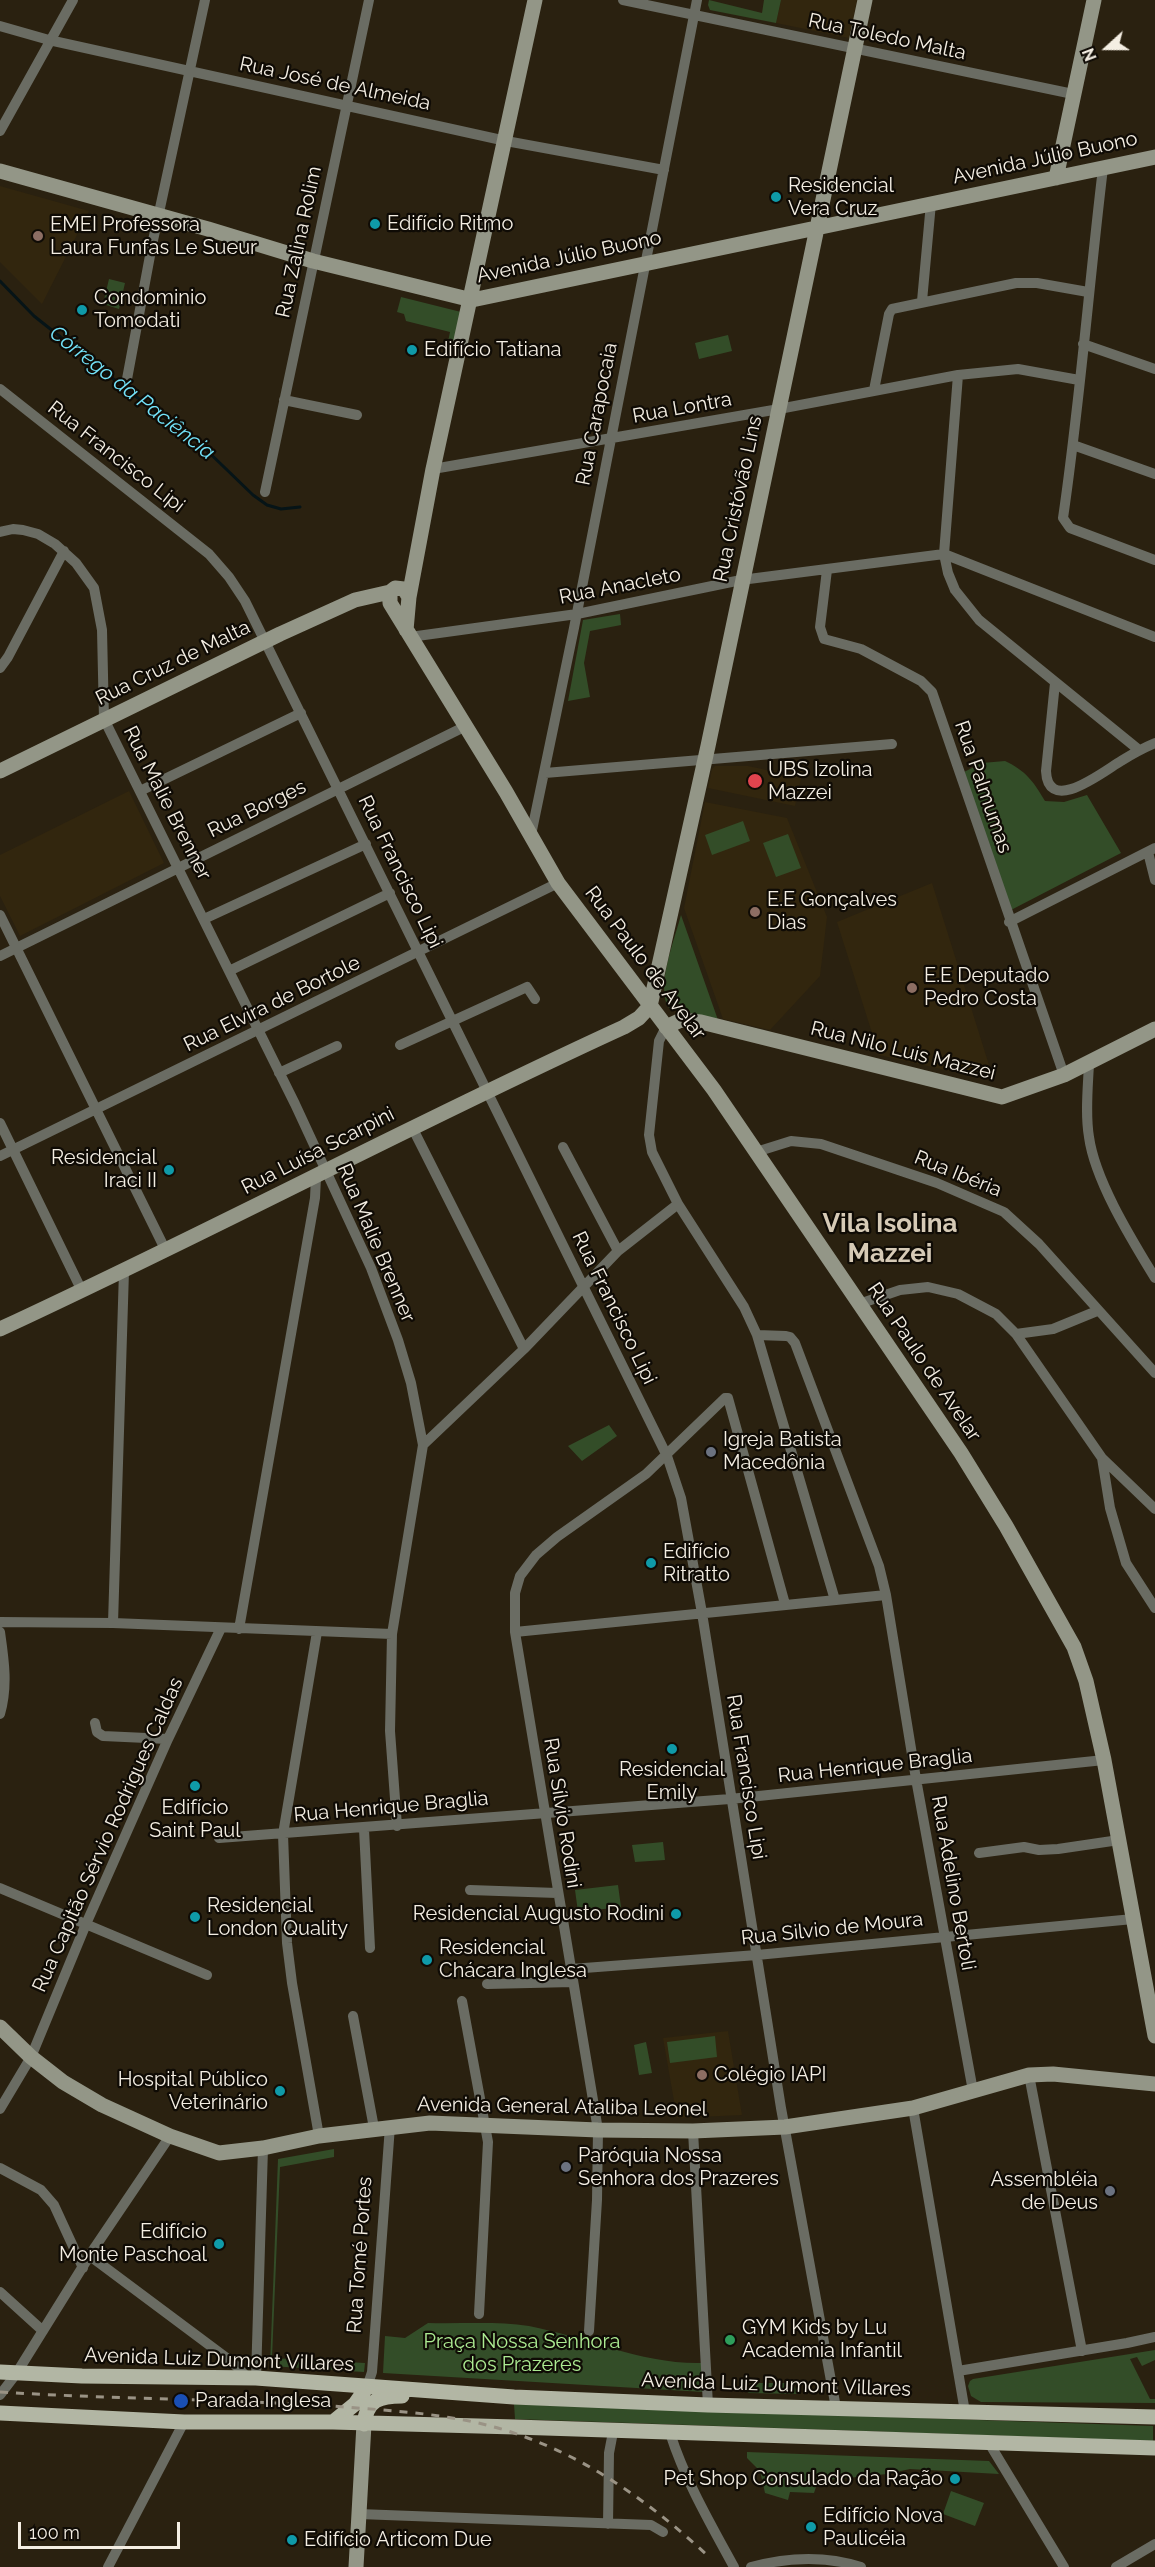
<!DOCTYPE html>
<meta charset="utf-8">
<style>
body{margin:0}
#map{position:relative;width:1155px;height:2567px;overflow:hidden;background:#2a2110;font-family:Raleway,sans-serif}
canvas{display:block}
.north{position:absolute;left:1077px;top:18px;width:60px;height:60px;-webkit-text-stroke:4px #0f0b05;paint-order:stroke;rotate:249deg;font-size:16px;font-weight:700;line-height:24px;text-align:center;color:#f4eee3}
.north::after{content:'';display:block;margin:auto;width:21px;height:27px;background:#f4eee3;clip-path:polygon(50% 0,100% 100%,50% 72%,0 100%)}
.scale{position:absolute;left:18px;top:2522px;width:162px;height:27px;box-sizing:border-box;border:3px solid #f4eee3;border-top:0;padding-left:8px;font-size:18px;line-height:21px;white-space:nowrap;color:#f4eee3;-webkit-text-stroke:4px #0f0b05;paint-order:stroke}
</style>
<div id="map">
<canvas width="1155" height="2567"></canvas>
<div class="north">N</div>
<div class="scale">100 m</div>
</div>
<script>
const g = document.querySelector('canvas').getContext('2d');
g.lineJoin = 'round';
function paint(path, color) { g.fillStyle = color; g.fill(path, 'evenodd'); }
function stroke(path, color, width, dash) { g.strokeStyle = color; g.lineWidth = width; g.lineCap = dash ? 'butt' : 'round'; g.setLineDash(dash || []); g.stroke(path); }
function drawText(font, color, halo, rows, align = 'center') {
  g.font = font + ' Raleway,sans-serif'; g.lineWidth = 4.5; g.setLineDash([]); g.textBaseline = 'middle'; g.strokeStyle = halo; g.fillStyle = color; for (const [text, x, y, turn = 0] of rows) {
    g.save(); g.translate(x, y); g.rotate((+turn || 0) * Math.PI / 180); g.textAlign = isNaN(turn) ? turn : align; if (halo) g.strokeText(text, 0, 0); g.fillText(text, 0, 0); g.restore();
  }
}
const built = new Path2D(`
 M781,0H857L849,38L776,23Z
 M0,186L89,211L42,304L0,262Z
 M805,760L795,806L708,788L712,769L715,766H748L785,774L787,761Z
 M129,791L164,863L20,936L0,896V855Z
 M705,802L787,818L827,917L820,976L770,1030L723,1019L684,908Z
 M932,883L994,1081L879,1055L837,922Z
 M728,2031L742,2115L677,2118L663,2038Z`);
const green = new Path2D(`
 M709,0L762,13L764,0H781L776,23L710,10L708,5Z
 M109,279L125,283L119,309L103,304Z
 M401,297L461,312L454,343L448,342L450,332L406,321L404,314L397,312Z
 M728,335L732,351L699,359L695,343Z
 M620,614L621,625L590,631L584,663L590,697L568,701L583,620Z
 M1005,761C1025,770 1034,782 1045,801L1064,802L1087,795L1121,853L1011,910L964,772L982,763Z
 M743,821L750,841L712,855L705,835Z
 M788,834L801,868L776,877L763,843Z
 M681,915L718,1020L669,1008C655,988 675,938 681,915Z
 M609,1425L617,1436L582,1461L568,1446Z
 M663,1842L665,1860L635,1862L632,1845Z
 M618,1885L621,1907L578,1912L575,1890Z
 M715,2036L717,2057L670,2063L667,2042Z
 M646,2042L652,2073L639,2075L634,2045Z
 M334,2149V2157L280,2167L272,2358L365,2363L364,2372L270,2366L278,2159Z
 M428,2323C460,2324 498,2321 529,2326C586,2337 644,2365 703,2363L704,2392L383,2373L385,2336L405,2338Z
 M1155,2350V2360L1142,2366L1137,2357L1130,2359L1150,2399H1155V2403L981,2402L971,2396L968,2386L970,2381L973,2379Z
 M753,2383H793L798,2394L748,2393Z
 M514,2404L1153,2426V2441L515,2419Z
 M747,2452L989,2461L999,2474L910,2469L887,2474L818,2481L814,2493L790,2492L788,2500L765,2493L760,2471L747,2458Z
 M951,2491L984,2503L975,2526L943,2514Z`);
const stream = new Path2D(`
 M0,281L34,316L131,393L195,439L253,495L267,505L281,509L300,507`);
const street = new Path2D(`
 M623,0L1073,94
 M0,26L49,40L506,141L664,170
 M0,131L73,0
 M1103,168C1089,284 1080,402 1063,518L1070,528L1155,560
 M922,301L931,203
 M1083,344L1155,369
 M958,375L944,554L948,573L955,590L979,620L1139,750
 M127,379L152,245L205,0
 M0,389L209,554L229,577L245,601L667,1456L681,1498L702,1613L781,2108L836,2408
 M874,390L889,314L892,309L1016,283H1037L1088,292
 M284,400L357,415
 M1073,445L1155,474
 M433,469L779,409L958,375L1018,369L1079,380
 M265,492L369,0
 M0,532L13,529L23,530L38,534L55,544L76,563L94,588L102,630L104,719L295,1104L371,1268L398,1340L411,1383L423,1445L392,1634L390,1731L397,1826
 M827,570L820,627L824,639L861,649L921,681L932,692L1064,1075
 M410,637L577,614L741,580L944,554L1155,637
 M0,668L8,657L64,551
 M1055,683L1046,771C1048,816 1104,771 1121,761C1132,754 1143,748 1155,743
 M545,773L892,744
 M140,791L301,713
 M531,835L574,628L697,0
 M1148,852L1155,880
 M0,915L166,1251
 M204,919L366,844
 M1009,922L1155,848
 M0,956L466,726
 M229,971L390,893
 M666,1027L659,1041L649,1135L652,1152L678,1204L744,1307L757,1335L835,1600
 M400,1045L527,987L535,999
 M1089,1063C1088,1087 1085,1113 1089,1137C1095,1181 1132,1240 1155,1278
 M279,1073L337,1046
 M0,1123L82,1291
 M412,1127L524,1349
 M563,1147L618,1251
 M756,1152L791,1141L821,1144L937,1183L1004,1212L1039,1244L1155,1373
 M0,1156L558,883
 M859,1304L900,1290L928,1287L958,1294L996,1314L1016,1334L1102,1458L1155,1509
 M1016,1334L1053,1329L1097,1311
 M757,1335L786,1336L790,1337L795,1343L879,1566L886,1595L916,1779L973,2091
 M423,1445L524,1349L618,1251L678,1204
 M1102,1458L1110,1508L1126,1563L1155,1608
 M0,1622L113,1623L392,1634
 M113,1623L124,1271
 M239,1629L315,1198L316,1177
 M0,1632C4,1660 8,1686 0,1714
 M317,1632L283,1834L287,1943L292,1983L319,2136
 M515,1632L886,1595
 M95,1723L97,1732L103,1736L168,1739
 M364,1829L370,1948
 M219,1838L730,1799L1104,1760
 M979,1853L1024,1847L1039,1850L1058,1849L1119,1840
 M0,1888L207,1975
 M470,1890L557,1893
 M571,1969L757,1955L1133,1919
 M487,1984L573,1982
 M462,2001L488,2142L479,2314
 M353,2016L374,2128
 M1029,2075L1082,2351
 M913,2108L965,2412
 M0,2109L31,2057L86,1924L168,1739L221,1628
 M693,2131L708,2405
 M0,2168L41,2190L54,2205L83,2268
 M90,2256L232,2362L248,2378
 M0,2292L43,2331
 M589,2331L597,2200L598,2130L515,1632V1593L520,1576L536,1555L557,1537L646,1474L725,1398H728L785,1604
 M958,2371L1127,2343L1155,2337
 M256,2378L263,2148
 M367,2387L372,2372L390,2126
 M0,2395L16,2374L95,2247L170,2136
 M670,2433C685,2480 710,2523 734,2567
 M989,2443L1064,2567
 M359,2514L651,2525L663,2532
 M608,2524L609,2453L613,2432
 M108,2567L184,2422
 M751,2567C788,2557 824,2555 861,2567
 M1116,2567L1155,2544`);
const secondary = new Path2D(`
 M0,171L208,229L313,261L472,300L1155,157
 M1056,178L1094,0
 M390,592V603L506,792L558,883L714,1090L961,1453L1006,1526L1074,1647L1086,1681L1104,1760L1155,2036
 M409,597L433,469L535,0
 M0,771L280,634L355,600L390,592L395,588L404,589L409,597L406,630
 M666,1027L681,1020L701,1022L1002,1097L1064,1075L1155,1029
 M0,1329C210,1232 414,1123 624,1027L639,1018L650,1006L708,746L865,0
 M0,2027L31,2057L63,2082L102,2105L170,2136L219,2153L263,2148L319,2136L430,2123L598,2130L693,2131L785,2127L913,2108L1029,2075L1053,2074L1155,2084
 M356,2567L364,2424`);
const primary = new Path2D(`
 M0,2372L82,2376L256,2378L514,2397L708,2405L1155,2417
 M0,2413L184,2422H333L515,2427L1155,2448
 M333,2422L355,2404L367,2387
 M364,2424C367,2400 379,2396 402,2396`);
const rail = new Path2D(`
 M0,2392C110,2399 221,2399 332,2406C392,2411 453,2413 511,2432C587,2457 648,2501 706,2554`);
const markers = [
 [776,197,6,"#0f9aa8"],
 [375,224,6,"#0f9aa8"],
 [38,236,6,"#8d6e63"],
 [82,310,6,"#0f9aa8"],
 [412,350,6,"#0f9aa8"],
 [755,781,8,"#e0444e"],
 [755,912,6,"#8d6e63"],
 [912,988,6,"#8d6e63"],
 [169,1170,6,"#0f9aa8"],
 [711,1452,6,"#6b7280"],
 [651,1563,6,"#0f9aa8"],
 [672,1749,6,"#0f9aa8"],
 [195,1786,6,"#0f9aa8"],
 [676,1914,6,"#0f9aa8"],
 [195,1917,6,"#0f9aa8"],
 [427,1960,6,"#0f9aa8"],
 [702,2075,6,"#8d6e63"],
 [280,2091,6,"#0f9aa8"],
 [566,2167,6,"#6b7280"],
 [1110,2191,6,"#6b7280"],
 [219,2244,6,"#0f9aa8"],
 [730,2340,6,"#2e9e5b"],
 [181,2401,8,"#1a4fb4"],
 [955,2479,6,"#0f9aa8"],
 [811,2527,6,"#0f9aa8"],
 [292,2540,6,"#0f9aa8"]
];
const streetNames = [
 ["Rua Toledo Malta",887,37,12],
 ["Rua José de Almeida",335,84,12],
 ["Avenida Júlio Buono",1045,158,-12],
 ["Rua Zalina Rolim",299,242,-78],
 ["Avenida Júlio Buono",569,257,-12],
 ["Rua Lontra",682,408,-10],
 ["Rua Carapocaia",597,414,-79],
 ["Rua Francisco Lipi",116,457,38],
 ["Rua Cristóvão Lins",738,499,-78],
 ["Rua Anacleto",620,586,-11],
 ["Rua Cruz de Malta",173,663,-26],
 ["Rua Palmumas",983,787,71],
 ["Rua Malie Brenner",167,803,63],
 ["Rua Borges",257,809,-26],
 ["Rua Francisco Lipi",400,872,64],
 ["Rua Paulo de Avelar",645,963,53],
 ["Rua Elvira de Bortole",272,1004,-26],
 ["Rua Nilo Luis Mazzei",903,1051,14],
 ["Rua Luísa Scarpini",318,1151,-27],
 ["Rua Ibéria",958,1174,22],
 ["Rua Malie Brenner",376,1243,67],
 ["Rua Francisco Lipi",614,1308,64],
 ["Rua Paulo de Avelar",924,1362,56],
 ["Rua Henrique Braglia",875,1766,-6],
 ["Rua Francisco Lipi",746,1777,81],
 ["Rua Henrique Braglia",391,1807,-5],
 ["Rua Sílvio Rodini",562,1813,81],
 ["Rua Capitão Sérvio Rodrigues Caldas",108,1835,-66],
 ["Rua Adelino Bertoli",953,1883,80],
 ["Rua Silvio de Moura",832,1929,-6],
 ["Avenida General Ataliba Leonel",562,2107,1],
 ["Rua Tomé Portes",360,2255,-86],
 ["Avenida Luiz Dumont Villares",219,2360,2],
 ["Avenida Luiz Dumont Villares",776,2385,2]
];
const poiNames = [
 ["Residencial",788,186],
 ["Vera Cruz",788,209],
 ["Edifício Ritmo",387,224],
 ["EMEI Professora",50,225],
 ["Laura Funfas Le Sueur",50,248],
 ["Condominio",94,298],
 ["Tomodati",94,321],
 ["Edifício Tatiana",424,350],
 ["UBS Izolina",768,770],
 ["Mazzei",768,793],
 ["E.E Gonçalves",767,900],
 ["Dias",767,923],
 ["E.E Deputado",924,976],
 ["Pedro Costa",924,999],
 ["Residencial",157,1158,"right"],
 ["Iraci II",157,1181,"right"],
 ["Igreja Batista",723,1440],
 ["Macedônia",723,1463],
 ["Edifício",663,1552],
 ["Ritratto",663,1575],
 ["Residencial",672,1770,"center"],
 ["Emily",672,1793,"center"],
 ["Edifício",195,1808,"center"],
 ["Saint Paul",195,1831,"center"],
 ["Residencial",207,1906],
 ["London Quality",207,1929],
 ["Residencial Augusto Rodini",664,1914,"right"],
 ["Residencial",439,1948],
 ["Chácara Inglesa",439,1971],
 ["Colégio IAPI",714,2075],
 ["Hospital Público",268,2080,"right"],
 ["Veterinário",268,2103,"right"],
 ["Paróquia Nossa",578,2156],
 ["Senhora dos Prazeres",578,2179],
 ["Assembléia",1098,2180,"right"],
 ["de Deus",1098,2203,"right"],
 ["Edifício",207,2232,"right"],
 ["Monte Paschoal",207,2255,"right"],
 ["GYM Kids by Lu",742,2328],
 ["Academia Infantil",742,2351],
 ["Parada Inglesa",195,2401],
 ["Pet Shop Consulado da Ração",943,2479,"right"],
 ["Edifício Nova",823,2516],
 ["Paulicéia",823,2539],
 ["Edifício Articom Due",304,2540]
];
const parkNames = [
 ["Praça Nossa Senhora",522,2342],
 ["dos Prazeres",522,2365]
];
const waterNames = [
 ["Córrego da Paciência",132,393,38]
];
const districtNames = [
 ["Vila Isolina",890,1224],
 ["Mazzei",890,1254]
];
paint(built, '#32260e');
paint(green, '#334d28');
stroke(stream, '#061417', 3);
stroke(street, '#6a6c63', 10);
stroke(secondary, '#939687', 15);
stroke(primary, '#b2b6a4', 15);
stroke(rail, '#9a9385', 3, [8, 8]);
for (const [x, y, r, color] of markers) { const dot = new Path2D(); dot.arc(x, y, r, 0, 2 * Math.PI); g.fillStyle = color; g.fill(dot); stroke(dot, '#0f0b05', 2); }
drawText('20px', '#f4eee3', '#0f0b05', streetNames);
drawText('20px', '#f4eee3', '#0f0b05', poiNames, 'left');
drawText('20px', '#aceb92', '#0f0b05', parkNames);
drawText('italic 21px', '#73e3fa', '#0f0b05', waterNames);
drawText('bold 26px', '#d6cab6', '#0f0b05', districtNames);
</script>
